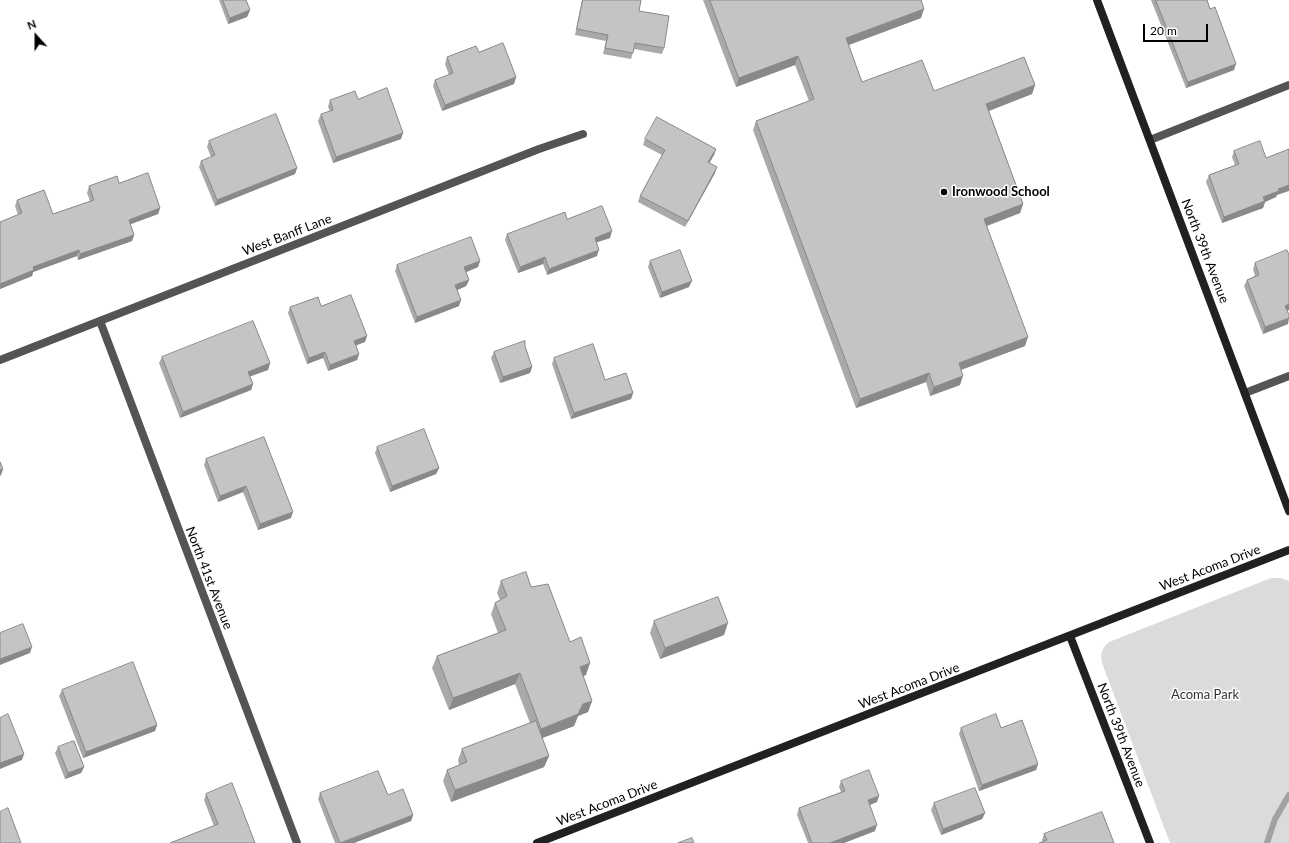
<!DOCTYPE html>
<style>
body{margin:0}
#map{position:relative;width:1289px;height:843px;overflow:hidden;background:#fff;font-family:Lato,sans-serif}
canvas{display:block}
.north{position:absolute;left:16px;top:16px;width:40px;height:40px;-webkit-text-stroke:3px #fff;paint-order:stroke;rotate:339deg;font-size:11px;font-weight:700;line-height:16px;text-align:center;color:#000}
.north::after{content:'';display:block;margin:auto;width:14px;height:18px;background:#000;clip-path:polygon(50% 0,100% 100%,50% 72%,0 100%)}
.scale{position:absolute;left:1143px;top:24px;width:65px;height:18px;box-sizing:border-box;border:2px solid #000;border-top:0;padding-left:5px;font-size:12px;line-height:14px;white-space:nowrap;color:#000;-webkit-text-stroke:3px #fff;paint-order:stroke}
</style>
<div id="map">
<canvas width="1289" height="843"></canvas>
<div class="north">N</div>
<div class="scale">20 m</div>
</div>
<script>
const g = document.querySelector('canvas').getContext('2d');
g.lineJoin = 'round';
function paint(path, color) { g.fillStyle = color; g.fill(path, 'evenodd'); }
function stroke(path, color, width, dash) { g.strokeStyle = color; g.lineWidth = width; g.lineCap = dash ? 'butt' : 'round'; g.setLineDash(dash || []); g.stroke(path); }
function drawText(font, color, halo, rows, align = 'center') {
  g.font = font + ' Lato,sans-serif'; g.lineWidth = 3; g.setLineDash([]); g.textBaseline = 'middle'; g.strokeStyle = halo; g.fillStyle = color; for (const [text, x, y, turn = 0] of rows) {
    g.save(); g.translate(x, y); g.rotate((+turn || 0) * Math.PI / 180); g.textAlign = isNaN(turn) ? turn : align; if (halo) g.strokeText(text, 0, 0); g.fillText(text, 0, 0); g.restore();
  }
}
const green = new Path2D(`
 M1271,578H1281L1289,581V843H1170L1102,663C1100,654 1102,648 1109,642Z`);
const stream = new Path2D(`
 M1267,843L1275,819L1289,795`);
const street = new Path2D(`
 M1150,140L1289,85
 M100,321L297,843
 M0,360L539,149L583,134
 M1245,393L1289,376`);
const secondary = new Path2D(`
 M1097,0L1289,511
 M1070,636L1150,843
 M537,843L1289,550`);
const wall = new Path2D(`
 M219,0H246L250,10L247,17L228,24Z
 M582,0H641L639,11L664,48L662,54L634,49L631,59L603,54L606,41L575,35Z
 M703,0H921V18L849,45L862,82L934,91L1035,85L1032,94L989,111L1023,204L1020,213L987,226L1025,346L961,370L960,385L930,396L926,382L856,408L753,130L756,121L809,101L795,65L736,87Z
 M1151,0H1207L1234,70L1186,88Z
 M479,52L516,77L514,84L442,111L433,86L435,80L449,75L445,64L447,57Z
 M358,99L401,139L333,163L318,121L321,114L330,111L328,107L330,100Z
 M645,139L716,149L714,155L709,163L715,173L685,227L638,202L640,196L662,155L643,145Z
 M209,141L297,168L295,174L215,206L199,167L201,161L211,157L207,147Z
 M1234,151L1277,195L1276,197L1265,202L1263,208L1222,223L1206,182L1209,175L1235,165L1232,157Z
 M119,183L160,208L158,214L130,224L134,235L132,241L78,260L77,256L33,272L32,276L0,289V222L18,215L15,206L17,200L53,214L90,201L87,193L89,186Z
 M567,219L610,238L596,242L597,256L547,275L543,264L518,273L505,240L507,234Z
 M480,261L478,267L466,272L469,280L466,286L457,290L459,306L415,323L395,271L397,265Z
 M650,261L689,287L660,298L648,267Z
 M1255,263L1288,324L1263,334L1244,286L1247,280L1255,276L1253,269Z
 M321,306L367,336L365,342L356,345L359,354L357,360L328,371L323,358L307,364L288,313L290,307Z
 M525,346L532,367L530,373L500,383L491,358L494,352Z
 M162,357L270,363L268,370L250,376L253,384L251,390L180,418L159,363Z
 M554,358L633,393L631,399L571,419L552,364Z
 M264,437L291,518L258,530L243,492L218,502L204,465L206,459Z
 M377,447L439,468L436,474L390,492L375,453Z
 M501,581L531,587L570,642L586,675L583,676L592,701L588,712L578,716L574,726L542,738L549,756L544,767L451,802L443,781L447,770L459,765L458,760L462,749L530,723L515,684L449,710L432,668L437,656L498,633L491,614L495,603L500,600L497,593Z
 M654,621L724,635L660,659L650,633Z
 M62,690L157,725L155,731L83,758L59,696Z
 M961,728H1001L1038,764L1036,770L979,791L959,734Z
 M58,747L84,767L81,773L65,779L55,753Z
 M841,781L877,802L870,805L875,831L844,843H808L797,815L799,808L841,792L839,787Z
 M320,793L388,795L413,815L411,821L354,843H335L318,799Z
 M206,794L255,843L214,826L204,800Z
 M934,803L985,813L982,819L941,835L931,810Z
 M1044,834L1114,843L1043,842L1042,840Z`);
const shadedWall = new Path2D(`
 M924,9L921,18L843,47L846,38Z
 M250,10L247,17L228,24L230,18Z
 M798,56L795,65L736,87L739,78Z
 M1236,64L1234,70L1186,88L1188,82Z
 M516,77L514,84L442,111L445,105Z
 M1035,85L1032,94L983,113L986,104Z
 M403,133L401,139L333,163L336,157Z
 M716,149L714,155L706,169L708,162Z
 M717,167L715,173L685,227L688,221Z
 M297,168L295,174L215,206L217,200Z
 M1289,185V191L1277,195L1276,197L1265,202L1263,208L1222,223L1224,217L1278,189Z
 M1023,204L1020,213L981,228L984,219Z
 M160,208L158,214L126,226L129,220Z
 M612,231L610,238L592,244L595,238Z
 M134,235L132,241L78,260L80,254Z
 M79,250L77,256L33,272L32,276L0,289V284L33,267Z
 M599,250L597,256L547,275L549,269Z
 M545,257L543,264L518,273L520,267Z
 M480,261L478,267L462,274L464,267Z
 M469,280L466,286L453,292L455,285Z
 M692,281L689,287L660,298L662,292Z
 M461,300L459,306L415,323L417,317Z
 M1289,304V310L1283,312L1285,306Z
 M1289,318L1288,324L1263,334L1265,327Z
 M367,336L365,342L352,347L354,341Z
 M1028,337L1025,346L955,372L959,363Z
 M325,352L323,358L307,364L309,358Z
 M359,354L357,360L328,371L330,365Z
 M270,363L268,370L246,378L248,372Z
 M532,367L530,373L500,383L503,377Z
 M929,373L926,382L856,408L860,399Z
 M963,376L960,385L930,396L934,387Z
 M253,384L251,390L180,418L183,412Z
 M633,393L631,399L571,419L574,413Z
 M439,468L436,474L390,492L392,486Z
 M3,469L1,475L0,476V470Z
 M246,486L243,492L218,502L220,496Z
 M293,512L291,518L258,530L260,524Z
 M728,623L724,635L660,659L665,648Z
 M32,647L30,653L0,665V659Z
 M590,663L586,675L576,679L580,667Z
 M520,673L515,684L449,710L453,698Z
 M592,701L588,712L578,716L574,726L537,740L541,729L583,704Z
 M157,725L155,731L83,758L86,752Z
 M24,754L22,760L0,769V763Z
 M549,756L544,767L451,802L455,790Z
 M1038,764L1036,770L979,791L982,785Z
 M84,767L81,773L65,779L68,773Z
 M879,796L877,802L866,806L868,800Z
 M985,813L982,819L941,835L943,829Z
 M413,815L411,821L354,843H341Z
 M877,825L875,831L844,843H830Z`);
const building = new Path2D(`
 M223,0H246L250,10L230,18Z
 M583,0H641L639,11L669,16L664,48L635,43L633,53L605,48L608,35L577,29Z
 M710,0H921L924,9L846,38L862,82L922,60L934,91L1024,57L1035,85L986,104L1023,204L984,219L1028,337L959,363L963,376L934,387L929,373L860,399L756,121L814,99L798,56L739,78Z
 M1156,0H1207L1210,9L1215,7L1236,64L1188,82Z
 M503,43L516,77L445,105L435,80L453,73L447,57L476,46L479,52Z
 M387,88L403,133L336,157L321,114L333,110L330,100L355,91L358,99Z
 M276,114L297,168L217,200L201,161L215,155L209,141Z
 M657,117L716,149L708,162L717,167L688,221L640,196L665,150L645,139Z
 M1260,141L1266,158L1289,149V185L1278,189L1279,191L1263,197L1265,201L1224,217L1209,175L1239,164L1234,151Z
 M148,173L160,208L129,220L134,235L80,254L79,250L33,267L34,270L0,284V222L22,213L17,200L44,190L53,214L94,200L89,186L117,176L119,183Z
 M602,206L612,231L595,238L599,250L549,269L545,257L520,267L507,234L565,212L567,219Z
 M471,237L480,261L464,267L469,280L455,285L461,300L417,317L397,265Z
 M680,250L692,281L662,292L650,261Z
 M1287,250L1289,255V304L1285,306L1289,315V318L1265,327L1247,280L1259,275L1255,263Z
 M351,295L367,336L354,341L359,354L330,365L325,352L309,358L290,307L318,297L321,306Z
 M253,321L270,363L248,372L253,384L183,412L162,357Z
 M525,341V346L532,367L503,377L494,352Z
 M593,344L605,380L626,373L633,393L574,413L554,358Z
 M424,429L439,468L392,486L377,447Z
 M264,437L293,512L260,524L246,486L220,496L206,459Z
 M0,462L3,469L0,470Z
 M526,572L531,587L548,584L570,642L581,637L590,663L580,667L592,701L583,704L578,714L541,729L520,673L453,698L437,656L506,630L495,603L507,596L501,581Z
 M718,597L728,623L665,648L654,621Z
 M23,624L32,647L0,659V633Z
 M133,662L157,725L86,752L62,690Z
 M8,714L24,754L0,763V718Z
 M996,714L1001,728L1022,720L1038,764L982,785L961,728Z
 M536,721L549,756L455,790L447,770L467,762L462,749Z
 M74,741L84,767L68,773L58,747Z
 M869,770L879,796L868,800L877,825L830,843H812L799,808L845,791L841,781Z
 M378,771L388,795L403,789L413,815L340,843L320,793Z
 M232,783L255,843H170L218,824L206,794Z
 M975,788L985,813L943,829L934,803Z
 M8,808L21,843H0V812Z
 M1102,812L1114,843H1039L1047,840L1044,834Z
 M692,838L694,843H678Z`);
const markers = [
 [944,192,4,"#000"]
];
const poiNames = [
 ["Ironwood School",952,192]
];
const streetNames = [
 ["West Banff Lane",287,235,-21],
 ["North 39th Avenue",1205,251,69],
 ["West Acoma Drive",1210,568,-21],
 ["North 41st Avenue",209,578,69],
 ["West Acoma Drive",909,686,-21],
 ["North 39th Avenue",1121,735,69],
 ["West Acoma Drive",607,803,-21]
];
const parkNames = [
 ["Acoma Park",1205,695]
];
paint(green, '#dbdbdb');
stroke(stream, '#a2a2a2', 6);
stroke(street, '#545454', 8);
stroke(secondary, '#212121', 8);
paint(wall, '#a9a9a9');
paint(shadedWall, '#898989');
paint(building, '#c4c4c4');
stroke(building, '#898989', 1);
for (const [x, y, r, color] of markers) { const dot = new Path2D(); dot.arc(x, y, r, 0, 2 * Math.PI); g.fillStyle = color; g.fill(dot); stroke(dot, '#fff', 1.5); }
drawText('bold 13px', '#000', '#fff', poiNames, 'left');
drawText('13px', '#000', '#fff', streetNames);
drawText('13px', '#323232', '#fff', parkNames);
</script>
